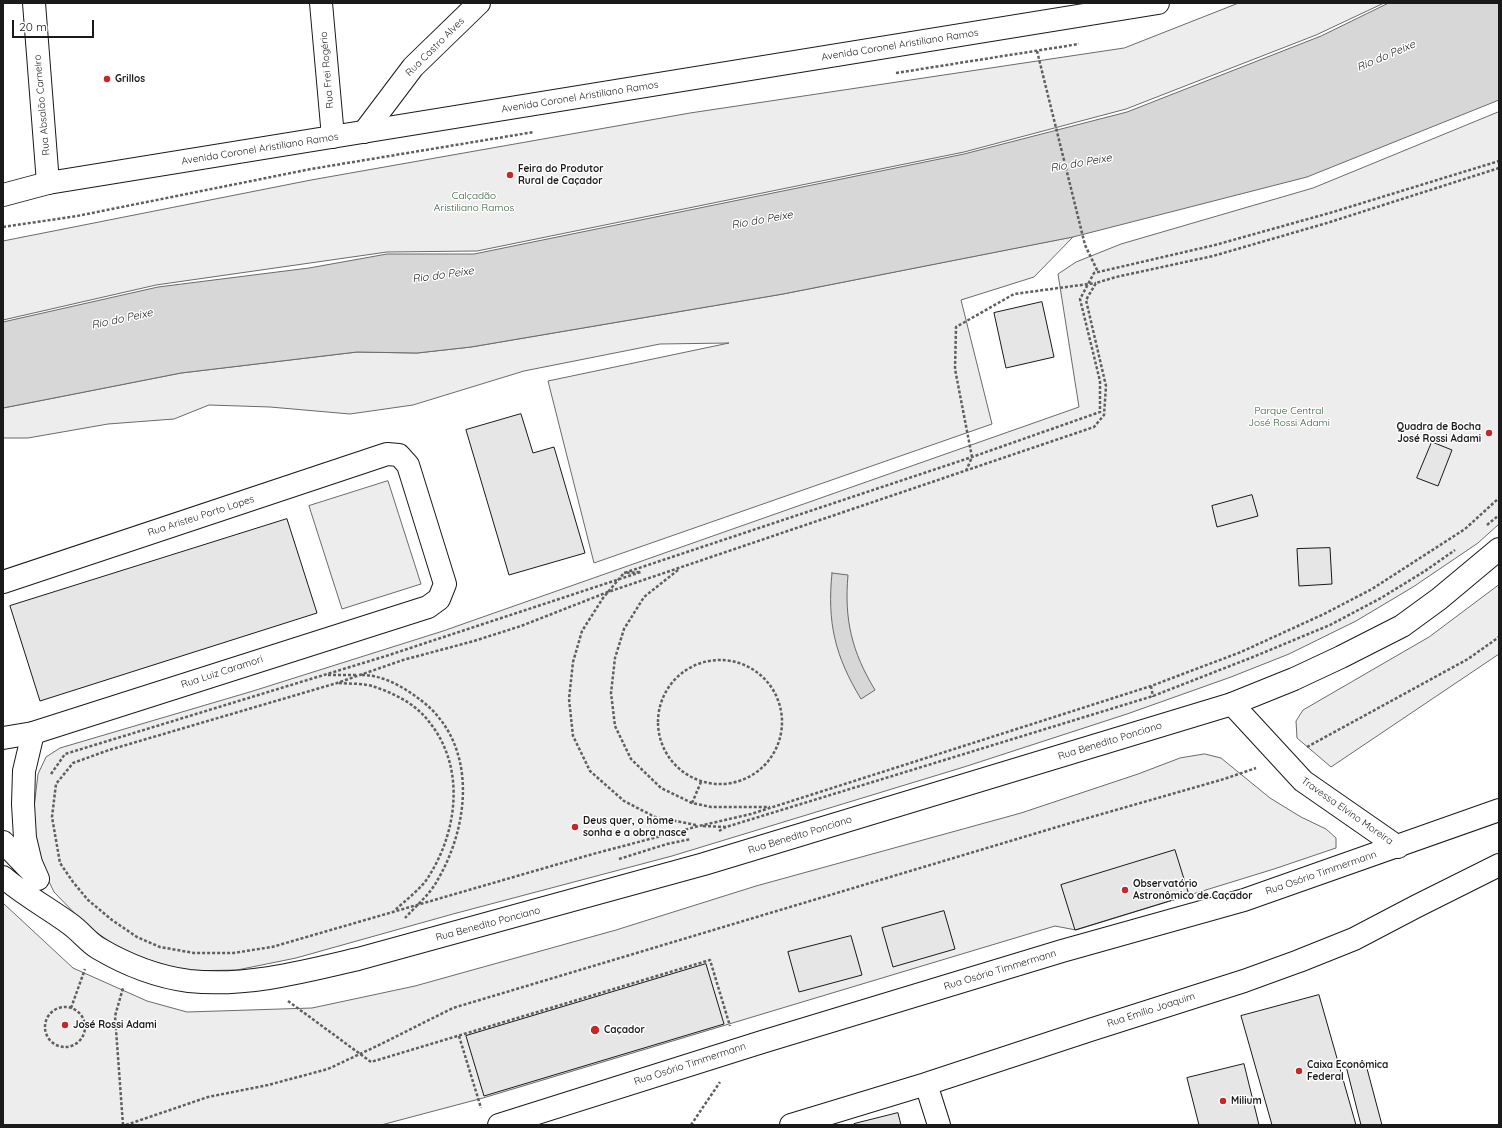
<!DOCTYPE html>
<meta charset="utf-8">
<style>
body{margin:0}
#map{position:relative;width:1502px;height:1128px;overflow:hidden;background:#fff;font-family:Quicksand,sans-serif}
canvas{display:block}
.frame{position:absolute;inset:0;border:4px solid #1a1a1a;pointer-events:none}
.scale{position:absolute;left:12px;top:20px;width:82px;height:18px;box-sizing:border-box;border:2px solid #1a1a1a;border-top:0;padding-left:5px;font-size:12px;line-height:14px;white-space:nowrap;color:#1a1a1a;-webkit-text-stroke:3px #fff;paint-order:stroke}
</style>
<div id="map">
<canvas width="1502" height="1128"></canvas>
<div class="frame"></div>
<div class="scale">20 m</div>
</div>
<script>
const g = document.querySelector('canvas').getContext('2d');
g.lineJoin = 'round';
function paint(path, color) { g.fillStyle = color; g.fill(path, 'evenodd'); }
function stroke(path, color, width, dash) { g.strokeStyle = color; g.lineWidth = width; g.lineCap = dash ? 'butt' : 'round'; g.setLineDash(dash || []); g.stroke(path); }
function drawText(font, color, halo, rows, align = 'center') {
  g.font = font + ' Quicksand,sans-serif'; g.lineWidth = 3; g.setLineDash([]); g.textBaseline = 'middle'; g.strokeStyle = halo; g.fillStyle = color; for (const [text, x, y, turn = 0] of rows) {
    g.save(); g.translate(x, y); g.rotate((+turn || 0) * Math.PI / 180); g.textAlign = isNaN(turn) ? turn : align; if (halo) g.strokeText(text, 0, 0); g.fillText(text, 0, 0); g.restore();
  }
}
const built = new Path2D(`
 M1239,3H1384L1316,35L1126,109L964,152L477,251L387,252L156,285L3,320V241L311,180L690,113L1124,48Z
 M1499,112V524L1478,543L1413,587L1356,621L1289,654L1231,677L1127,714L964,767L672,856L453,914L296,958L237,970L183,971L123,951L86,925L54,892L38,859L33,816L38,774L46,757L60,748L253,691L443,631L1079,407L1058,274L1076,262L1121,244L1313,188Z
 M1073,237L1034,277L961,300L992,424L594,563L548,381L729,343L660,344L524,371L413,405L350,414L270,407L209,405L174,419L108,424L28,438H3V408L181,373L357,352L417,353L471,347L783,294Z
 M388,481L421,584L342,609L309,506Z
 M1499,585V654L1331,767L1297,738L1296,721L1303,710L1429,637Z
 M1205,754L1221,758L1270,798L1301,817L1326,829L1336,838V848L1274,869L1076,930L1055,926L483,1098L381,1125H3V903L73,968L147,1001L187,1012L312,1008L415,986L616,930L756,886L1021,813L1138,774L1180,758Z`);
const water = new Path2D(`
 M1389,3H1499V100L1307,177L1073,237L783,294L471,347L417,353L357,352L181,373L3,408V322L158,287L309,268L387,254H474L964,154L1127,112L1321,36Z
 M832,573L848,575C844,620 852,652 875,690L861,699C835,656 827,623 832,573Z`);
const building = new Path2D(`
 M1042,302L1054,357L1006,368L994,313Z
 M521,414L533,453L554,447L585,553L509,575L466,430Z
 M1432,442L1452,450L1438,486L1417,478Z
 M1252,495L1258,516L1217,527L1212,506Z
 M287,519L317,613L40,701L10,606Z
 M1330,548L1332,584L1299,586L1297,549Z
 M1175,850L1189,895L1075,930L1061,885Z
 M944,911L955,949L893,967L882,928Z
 M851,936L862,975L799,992L788,952Z
 M706,964L724,1024L484,1096L466,1036Z
 M1319,995L1356,1125H1272L1241,1016Z
 M1365,1061L1382,1125H1361L1346,1066Z
 M1244,1064L1259,1125H1199L1187,1078Z
 M898,1113L901,1125H854V1124Z`);
const path = new Path2D(`
 M1037,51L1085,245L1098,272
 M896,73L1079,44
 M1499,168L1327,223L1213,256L1116,277L1096,283L1086,300L1106,386L1104,415L1094,427L608,592L521,626L474,641L403,660L337,683L109,750L73,763L56,784L52,817L60,863L73,882L88,900L112,920L137,937L160,947L194,953H233L272,947L593,854L699,826L751,814L1151,686L1241,652L1324,614L1372,589L1465,529L1499,498
 M3,227L77,216L311,169L534,132
 M966,471L972,457L955,369L956,327L1014,294L1096,283
 M1487,525L1499,515
 M678,570L644,597L624,629L615,658L611,693L615,726L631,759L661,788L692,803L711,807H770
 M658 722a62 62 0 1 1 124 0a62 62 0 1 1-124 0Z
 M328,675H357
 M362,675C384,675 405,688 422,701C478,745 470,825 437,881C430,894 416,906 405,918
 M339,683C350,684 365,683 375,687C396,694 417,705 430,723C465,767 458,830 429,876C423,887 405,901 395,910
 M1151,686L1153,697
 M1307,747L1468,659L1499,637
 M51,774L65,754L386,656L641,572L624,573
 M692,803L701,782
 M696,825L655,817L624,801L590,771L573,736L569,699L573,662L582,631L603,598L624,573L972,457L1100,412V381L1080,299L1094,273L1215,245L1333,212L1499,161
 M703,826L726,827
 M719,831L726,827L1153,696L1253,657L1330,625L1381,598L1425,571L1455,550
 M619,859L667,844L691,839
 M288,1001L371,1062L710,960L730,1026
 M45 1027a20 20 0 1 1 40 0a20 20 0 1 1-40 0Z
 M71,1008L85,969
 M459,1036L481,1108
 M123,1125L115,1016L123,988
 M126,1125L208,1097L268,1085L328,1069L379,1045L453,1008L1067,824L1224,779L1256,768
 M691,1125L720,1082`);
const minor = new Path2D(`
 M34,3L48,183
 M364,132L413,67L479,3
 M3,582L387,454L399,455L408,465L445,584L439,599L428,607L33,733L3,738
 M1232,704L1303,781L1398,847`);
const tertiary = new Path2D(`
 M321,3L333,137
 M3,195L48,183L1158,3
 M926,1084L939,1125
 M791,1125L926,1084L1090,1030L1244,981L1299,961L1354,939L1417,906L1499,865`);
const secondary = new Path2D(`
 M33,733L24,771L23,804L25,838L31,863L38,879
 M3,842L33,873
 M3,877C24,895 48,908 70,924C80,931 88,942 98,948C125,964 158,977 189,981C246,987 303,972 358,959L704,864L1232,704L1294,679L1341,657L1402,626L1439,599L1499,549
 M499,1125L762,1042L1062,951L1244,900L1499,810`);
const markers = [
 [107,79,4,"#c62828"],
 [510,175,4,"#c62828"],
 [1489,433,4,"#c62828"],
 [575,827,4,"#c62828"],
 [1125,890,4,"#c62828"],
 [65,1025,4,"#c62828"],
 [595,1030,5,"#c62828"],
 [1299,1071,4,"#c62828"],
 [1223,1101,4,"#c62828"]
];
const streetNames = [
 ["Avenida Coronel Aristiliano Ramos",900,45,-9],
 ["Rua Castro Alves",435,47,-45],
 ["Rua Frei Rogério",327,70,-95],
 ["Avenida Coronel Aristiliano Ramos",580,97,-9],
 ["Rua Absalão Carneiro",42,105,-95],
 ["Avenida Coronel Aristiliano Ramos",260,149,-9],
 ["Rua Aristeu Porto Lopes",201,516,-18],
 ["Rua Luiz Caramori",222,672,-18],
 ["Rua Benedito Ponciano",1110,741,-17],
 ["Travessa Elvino Moreira",1347,811,35],
 ["Rua Benedito Ponciano",800,835,-17],
 ["Rua Osório Timmermann",1321,873,-19],
 ["Rua Benedito Ponciano",488,924,-15],
 ["Rua Osório Timmermann",1000,970,-17],
 ["Rua Emílio Joaquim",1151,1010,-18],
 ["Rua Osório Timmermann",690,1064,-18]
];
const poiNames = [
 ["Grillos",115,79],
 ["Feira do Produtor",518,169],
 ["Rural de Caçador",518,181],
 ["Quadra de Bocha",1481,427,"right"],
 ["José Rossi Adami",1481,439,"right"],
 ["Deus quer, o home",583,821],
 ["sonha e a obra nasce",583,833],
 ["Observatório",1133,884],
 ["Astronômico de Caçador",1133,896],
 ["José Rossi Adami",73,1025],
 ["Caçador",604,1030],
 ["Caixa Econômica",1307,1065],
 ["Federal",1307,1077],
 ["Milium",1231,1101]
];
const parkNames = [
 ["Calçadão",474,196],
 ["Aristiliano Ramos",474,208],
 ["Parque Central",1289,411],
 ["José Rossi Adami",1289,423]
];
const waterNames = [
 ["Rio do Peixe",1386,56,-23],
 ["Rio do Peixe",1081,163,-10],
 ["Rio do Peixe",762,220,-10],
 ["Rio do Peixe",443,275,-8],
 ["Rio do Peixe",122,319,-12]
];
paint(built, '#ededed');
stroke(built, '#6a6a6a', 1);
paint(water, '#d7d7d7');
stroke(water, '#6a6a6a', 1);
paint(building, '#e6e6e6');
stroke(building, '#1a1a1a', 1);
stroke(minor, '#1a1a1a', 24);
stroke(tertiary, '#1a1a1a', 24);
stroke(secondary, '#1a1a1a', 24);
stroke(path, '#5f5f5f', 2.5, [3, 2]);
stroke(minor, '#fff', 22);
stroke(tertiary, '#fff', 22);
stroke(secondary, '#fff', 22);
for (const [x, y, r, color] of markers) { const dot = new Path2D(); dot.arc(x, y, r, 0, 2 * Math.PI); g.fillStyle = color; g.fill(dot); stroke(dot, '#fff', 1.5); }
drawText('10px', '#1a1a1a', '#fff', streetNames);
drawText('bold 10px', '#1a1a1a', '#fff', poiNames, 'left');
drawText('10px', '#2b5a34', '#fff', parkNames);
drawText('italic 11px', '#1a1a1a', '#fff', waterNames);
</script>
